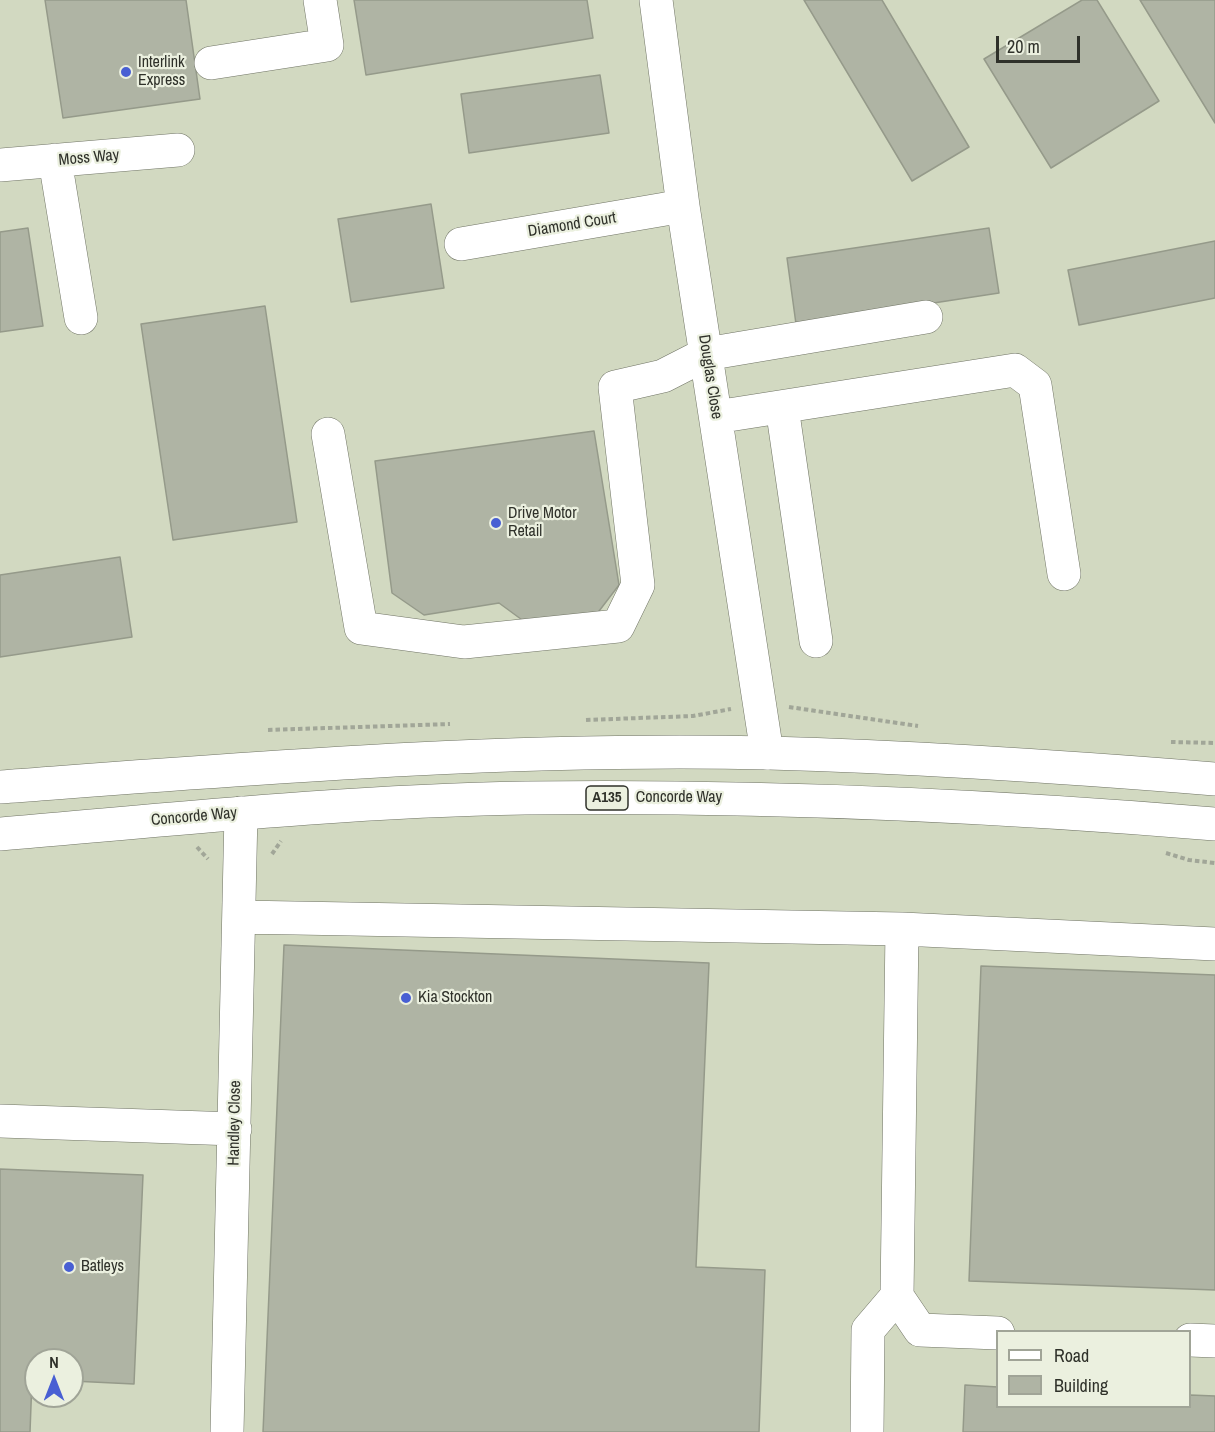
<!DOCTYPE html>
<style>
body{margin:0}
#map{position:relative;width:1215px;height:1432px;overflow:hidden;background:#dde3d2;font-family:"Archivo Narrow",sans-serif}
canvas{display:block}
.legend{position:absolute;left:996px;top:1330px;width:195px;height:78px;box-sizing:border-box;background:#ebf0df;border:2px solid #a0a497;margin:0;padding:8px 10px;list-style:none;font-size:18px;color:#2f312a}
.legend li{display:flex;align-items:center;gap:12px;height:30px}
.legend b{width:30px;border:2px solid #a0a497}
.north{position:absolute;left:24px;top:1348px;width:60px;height:60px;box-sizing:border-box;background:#ebf0df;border:2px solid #a0a497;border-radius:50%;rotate:0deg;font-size:16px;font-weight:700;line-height:24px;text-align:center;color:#2f312a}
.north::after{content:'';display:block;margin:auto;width:21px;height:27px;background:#485fd3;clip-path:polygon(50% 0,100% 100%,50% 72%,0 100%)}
.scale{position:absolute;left:996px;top:36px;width:84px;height:27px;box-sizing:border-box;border:3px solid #2f312a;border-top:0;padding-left:8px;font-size:18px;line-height:21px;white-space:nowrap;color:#2f312a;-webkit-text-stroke:4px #ebf0df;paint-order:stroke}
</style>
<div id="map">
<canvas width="1215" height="1432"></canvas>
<ul class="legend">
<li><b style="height:8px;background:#fff"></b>Road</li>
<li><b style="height:16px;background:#afb4a4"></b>Building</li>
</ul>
<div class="north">N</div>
<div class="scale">20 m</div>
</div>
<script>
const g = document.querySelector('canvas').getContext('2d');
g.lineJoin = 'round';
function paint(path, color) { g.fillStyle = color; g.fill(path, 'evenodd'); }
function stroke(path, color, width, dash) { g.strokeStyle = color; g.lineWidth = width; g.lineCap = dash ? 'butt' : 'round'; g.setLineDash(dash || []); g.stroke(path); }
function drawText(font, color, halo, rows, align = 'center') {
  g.font = font + ' "Archivo Narrow",sans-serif'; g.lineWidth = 4.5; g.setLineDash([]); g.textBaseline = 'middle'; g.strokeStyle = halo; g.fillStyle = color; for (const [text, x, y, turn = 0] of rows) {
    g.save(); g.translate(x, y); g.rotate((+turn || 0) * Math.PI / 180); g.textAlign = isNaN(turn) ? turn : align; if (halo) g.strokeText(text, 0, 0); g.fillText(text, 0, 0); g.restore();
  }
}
const built = new Path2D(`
 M0,0H1215V1432H0ZM998,1332H1190V1406H998ZM36,1360H72V1396H36Z`);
const building = new Path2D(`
 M45,0H186L200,99L63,118Z
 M354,0H587L593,38L366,75Z
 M804,0H882L969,147L912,181Z
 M1082,0H1097L1159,101L1051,168L984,59Z
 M1140,0H1215V123Z
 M600,75L609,133L469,153L461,94Z
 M431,204L444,288L351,302L338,219Z
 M28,228L43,326L0,332V232Z
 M989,228L999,293L796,324L787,258Z
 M1215,241V298L1079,325L1068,270Z
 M265,306L297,522L173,540L141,324Z
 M594,431L619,585L596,615L529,625L499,603L424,615L392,593L375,461Z
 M120,557L132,637L0,657V575Z
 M284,945L709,963L696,1267L765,1270L759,1432H263Z
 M981,966L1215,975V1290L969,1281Z
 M0,1169L143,1175L134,1384L72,1381V1360H36V1379H32L30,1432H0Z
 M965,1385L998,1387V1406H1190V1395L1215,1396V1432H963Z`);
const path = new Path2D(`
 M789,707L918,726
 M586,720L693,716L731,709
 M268,730L450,724
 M1171,742L1215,743
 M197,847L208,859
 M1166,853L1189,860L1215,863
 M272,854L281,841`);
const minor = new Path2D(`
 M656,0L683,206L767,753
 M211,63L327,45L320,0
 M55,160L81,318
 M0,165L178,150
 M461,244L683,206
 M782,407L816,641
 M716,417L1015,370L1035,385L1064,574
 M328,434L361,628L464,642L618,626L638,585L615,387L663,376L706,354L926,317
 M240,917L902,929L897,1296L920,1330L998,1333
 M902,929L1215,944
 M0,1121L235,1129
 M1190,1340L1215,1341
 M227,1432L241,813
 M867,1432L868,1330L897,1296`);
const major = new Path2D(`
 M0,787C256,768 513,747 769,753C918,757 1067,767 1215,779
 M0,834C175,819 349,801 525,798C756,795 985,805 1215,824`);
const markers = [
 [126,72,6,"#485fd3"],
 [496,523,6,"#485fd3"],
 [406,998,6,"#485fd3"],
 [69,1267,6,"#485fd3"]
];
const shields = [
 [607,798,42]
];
const shieldNames = [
 ["A135",607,798]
];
const poiNames = [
 ["Interlink",138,63],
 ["Express",138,81],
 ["Drive Motor",508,514],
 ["Retail",508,532],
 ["Kia Stockton",418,998],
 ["Batleys",81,1267]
];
const streetNames = [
 ["Moss Way",89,158,-5],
 ["Diamond Court",572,225,-9],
 ["Douglas Close",710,377,81],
 ["Concorde Way",679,798],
 ["Concorde Way",194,817,-5],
 ["Handley Close",235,1123,-89]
];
paint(built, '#d2d9c1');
paint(building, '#afb4a4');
stroke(building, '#959a8a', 1.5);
stroke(minor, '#707465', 34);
stroke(major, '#707465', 34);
stroke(path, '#a1a698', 4, [4.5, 3]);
stroke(minor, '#fff', 33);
stroke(major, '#fff', 33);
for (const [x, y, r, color] of markers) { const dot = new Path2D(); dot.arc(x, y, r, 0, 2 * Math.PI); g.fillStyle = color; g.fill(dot); stroke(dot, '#ebf0df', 2); }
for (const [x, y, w] of shields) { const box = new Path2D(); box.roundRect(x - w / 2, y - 12, w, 24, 4.5); g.fillStyle = '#ebf0df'; g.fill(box); stroke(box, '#2f312a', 1.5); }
drawText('bold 15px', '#2f312a', null, shieldNames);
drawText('16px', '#2f312a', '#ebf0df', poiNames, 'left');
drawText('16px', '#2f312a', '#ebf0df', streetNames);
</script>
